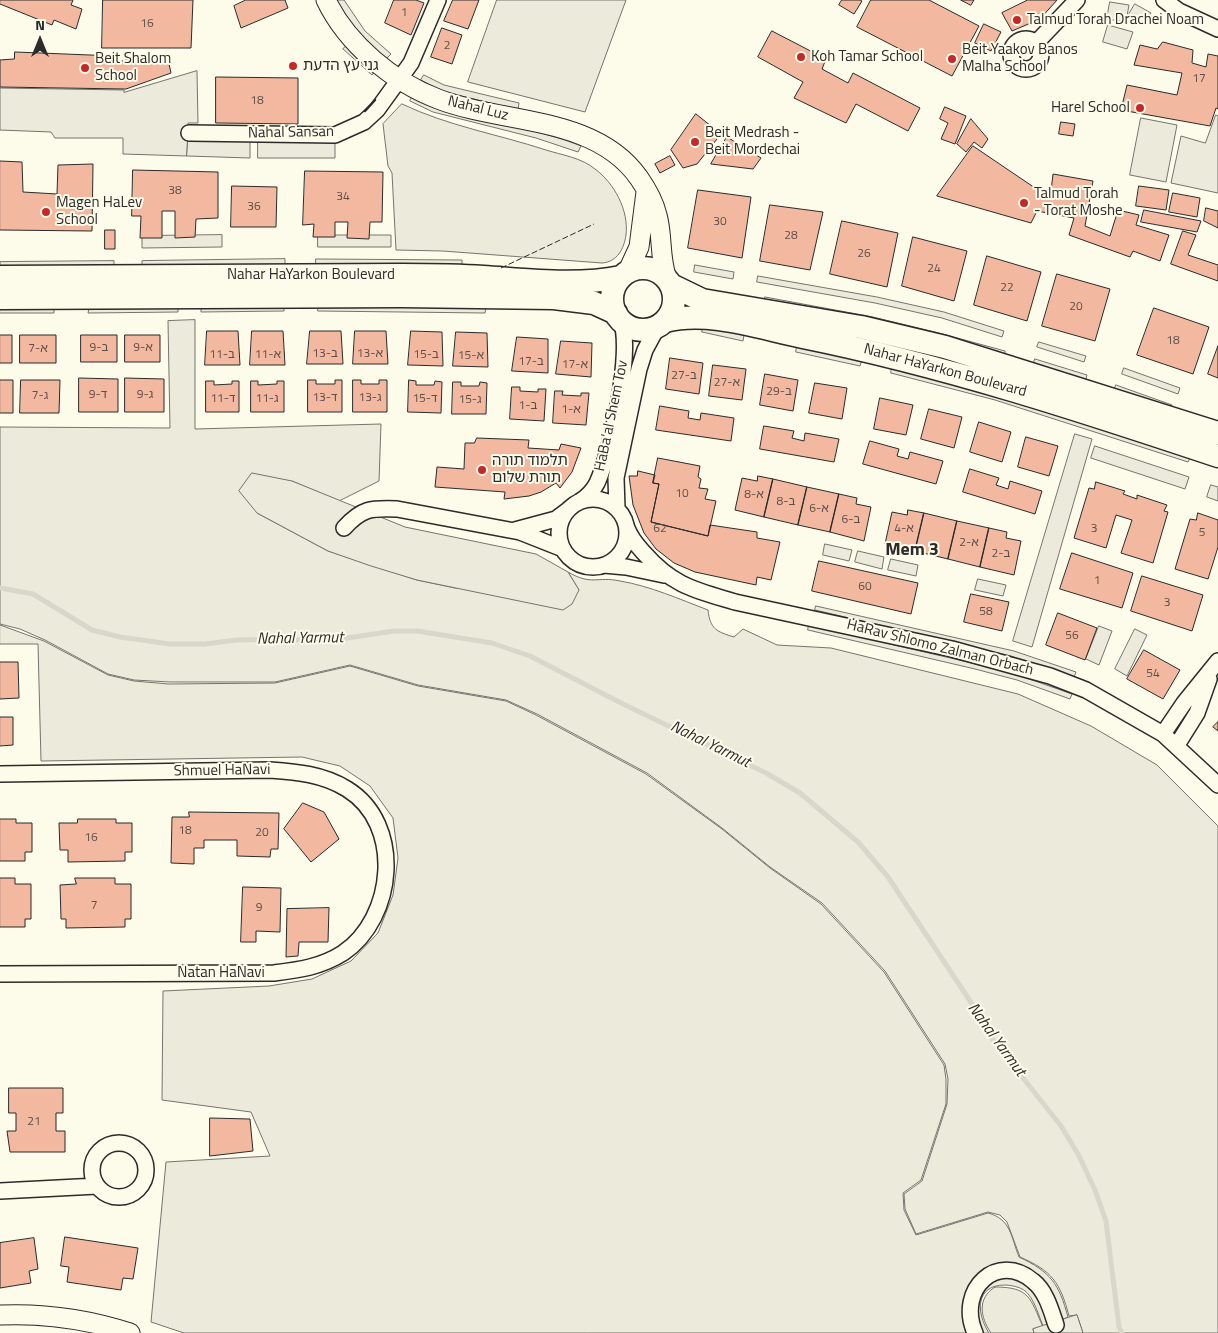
<!DOCTYPE html>
<meta charset="utf-8">
<style>
body{margin:0}
#map{position:relative;width:1218px;height:1333px;overflow:hidden;background:#fdfbea;font-family:"Titillium Web",sans-serif}
canvas{display:block}
.north{position:absolute;left:15px;top:15px;width:50px;height:50px;-webkit-text-stroke:4px #fdfbea;paint-order:stroke;rotate:0deg;font-size:14px;font-weight:700;line-height:20px;text-align:center;color:#2b2b2b}
.north::after{content:'';display:block;margin:auto;width:18px;height:22px;background:#2b2b2b;clip-path:polygon(50% 0,100% 100%,50% 72%,0 100%)}
</style>
<div id="map">
<canvas width="1218" height="1333"></canvas>
<div class="north">N</div>
</div>
<script>
const g = document.querySelector('canvas').getContext('2d');
g.lineJoin = 'round';
function paint(path, color) { g.fillStyle = color; g.fill(path, 'evenodd'); }
function stroke(path, color, width, dash) { g.strokeStyle = color; g.lineWidth = width; g.lineCap = dash ? 'butt' : 'round'; g.setLineDash(dash || []); g.stroke(path); }
function drawText(font, color, halo, rows, align = 'center') {
  g.font = font + ' "Titillium Web","Noto Sans Hebrew",sans-serif'; g.lineWidth = 4; g.setLineDash([]); g.textBaseline = 'middle'; g.strokeStyle = halo; g.fillStyle = color; for (const [text, x, y, turn = 0] of rows) {
    g.save(); g.translate(x, y); g.rotate((+turn || 0) * Math.PI / 180); g.textAlign = isNaN(turn) ? turn : align; if (halo) g.strokeText(text, 0, 0); g.fillText(text, 0, 0); g.restore();
  }
}
const green = new Path2D(`
 M497,0H626L585,112L468,82Z
 M1110,2L1129,5L1126,22L1107,19Z
 M1135,4L1151,13L1145,25L1128,16Z
 M1108,25L1133,32L1127,49L1103,42Z
 M197,71L198,123H188L187,156L123,154V138H55L51,132L0,130V88L124,90V92Z
 M402,104C448,126 497,134 546,150C562,155 582,158 595,169C614,183 629,210 626,235C624,249 617,262 602,263L443,251L396,250L392,173L388,166L383,124Z
 M1216,115L1218,116V193L1171,183L1181,136L1205,143Z
 M1141,118L1177,125L1166,182L1130,175Z
 M195,320V429L381,424L379,481L339,501L292,481L257,513L328,551L417,580L455,588L579,590L568,572C592,586 597,576 620,581C650,586 679,599 708,610C710,629 717,632 734,637L743,629L777,645L831,648L1018,694L1091,726L1157,765L1218,826V1333H1083L1077,1315L1069,1316C1060,1282 1052,1271 1020,1257L1007,1222L1000,1215L988,1212L916,1234L905,1209L904,1194L922,1181L947,1104L948,1079L945,1064L885,971L822,903L770,867L722,828L647,773L537,714L506,700L418,685L350,665L275,682H170L134,680L108,674L45,640L20,629L0,624V427L170,428L168,321Z
 M1075,434L1092,439L1032,647L1013,641Z
 M0,625L44,641L108,675L134,681L169,684L275,683L350,666L418,686L506,701L536,715L646,774L722,829L770,868L821,904L884,972L944,1065L946,1079V1104L921,1180L903,1193L904,1210L916,1235L988,1213C1011,1219 1011,1237 1019,1257C1051,1272 1059,1284 1068,1317L1044,1328C1039,1317 1034,1297 1024,1290C1019,1287 1011,1285 1005,1285C975,1285 976,1313 989,1333H184L151,1322L166,1162L270,1156L251,1112L162,1100L163,991L269,986L312,979L351,961L378,933L393,895L398,858L393,818L370,786L340,766L302,757L41,761L38,644H0Z
 M995,1287C1030,1287 1030,1298 1043,1327L1033,1329L1034,1333H991C980,1317 977,1298 995,1287Z`);
const parking = new Path2D(`
 M336,0H344L365,31L391,54L386,59L360,35Z
 M348,45L376,70L372,75L343,49Z
 M424,75L444,85L519,103L518,110L441,91L421,80Z
 M413,95L565,140L581,146L578,152L536,138L433,112L410,101Z
 M188,140L250,141V158L187,156Z
 M258,141H335V158H258Z
 M222,235V247L142,248V236Z
 M318,235H391V247H318Z
 M285,259V265L142,267V261Z
 M316,259L462,260V266L316,265Z
 M114,261V267L0,268V262Z
 M695,265L734,272L733,279L694,272Z
 M758,276L877,297L944,312L1004,331L1002,337L942,318L875,303L757,282Z
 M765,297L873,317L939,333L1005,351V357L764,304Z
 M284,306V311L201,312V307Z
 M318,306L486,307L485,313L318,311Z
 M178,307V312L88,313L89,308Z
 M0,308H54V313H0Z
 M704,326L744,335L743,341L702,332Z
 M1039,342L1086,356L1084,362L1037,347Z
 M797,346L862,359L860,366L796,352Z
 M1035,359L1087,375L1085,382L1033,366Z
 M892,367L942,379L1191,456L1188,462L995,400L891,373Z
 M1124,368L1180,388L1178,394L1122,374Z
 M1116,385L1172,405L1169,411L1114,391Z
 M1095,446L1189,477L1185,489L1091,458Z
 M252,473L292,481L405,527L536,554L568,572L579,590L572,604L563,610L417,580L371,566L328,551L257,513L239,491Z
 M1211,485L1218,487V501L1207,497Z
 M825,544L852,550L849,561L823,555Z
 M858,551L884,557L882,569L855,562Z
 M891,559L918,565L916,576L888,570Z
 M978,579L1006,585L1003,596L975,590Z
 M816,606L1014,651L1076,672L1074,677L1011,656L815,610Z
 M809,625L976,664L1018,675L1072,694L1070,699L1017,680L975,669L808,630Z
 M1099,626L1112,631L1099,665L1086,659Z
 M1135,629L1147,635L1127,676L1115,669Z
 M1077,1315L1083,1333H1034L1033,1329Z`);
const stream = new Path2D(`
 M0,588L33,594L92,630L120,637L170,644H205L237,640L290,639L321,642L394,631H417L492,643L530,656L623,704L766,773L800,793L858,842L888,877L972,1004L993,1040L1061,1126L1078,1154L1095,1190L1106,1221L1119,1327L1122,1333`);
const building = new Path2D(`
 M0,0H73L71,5L82,9L76,29L54,20L52,25L0,4Z
 M103,0H193L191,48H102Z
 M246,0H285L288,8L241,28L234,6Z
 M394,0H416L424,3L411,35L385,23Z
 M453,0H479L468,29L444,21Z
 M842,0H860L862,1L854,14L839,5Z
 M871,0H929L979,26L952,76L857,27Z
 M961,0H974L971,5Z
 M1028,0H1057L1040,19L1012,31L1002,13Z
 M984,24L1001,32L991,51L975,43Z
 M442,28L462,35L452,64L431,57Z
 M772,31L826,59L822,69L848,83L853,73L920,108L908,131L856,104L846,123L794,98L803,82L758,57Z
 M1163,42L1193,50L1192,63L1206,67L1208,54L1218,56V109L1216,108L1210,126L1121,110L1127,85L1177,95L1182,73L1134,65L1140,45L1157,49Z
 M15,52L115,56V63L137,57L139,63L167,55L171,73L126,89L0,87V60L14,59Z
 M216,77L298,78V124L216,123Z
 M945,107L966,116L955,144L941,139L948,123L940,119Z
 M696,114L721,134L697,164L683,168L671,150Z
 M971,119L988,139L982,148L974,142L966,152L957,144Z
 M1061,122L1075,124L1073,136L1059,134Z
 M727,137L761,158L753,169L711,164Z
 M973,146L1038,190L1051,191L1053,174L1093,181L1085,226L1110,236L1118,210L1139,215L1136,225L1169,235L1160,261L1133,251L1130,257L1069,235L1074,218L1037,211L1031,223L937,196Z
 M670,156L675,165L660,173L655,164Z
 M0,161L22,162L23,192L57,194L58,165L93,164L92,231L0,230Z
 M133,170L218,172V218L196,219L195,237L175,238V211H162V238H140L141,216H132Z
 M305,171L383,172L382,222H370L369,239L347,238L348,222H335V237H313L314,224L303,225Z
 M232,186L277,187L276,227H231Z
 M1139,186L1169,190L1166,210L1136,206Z
 M698,190L751,197L742,258L688,248Z
 M1173,193L1200,198L1197,217L1169,212Z
 M770,205L823,212L810,270L760,261Z
 M1206,208L1218,211V228L1204,221Z
 M1144,210L1201,221L1197,232L1141,222Z
 M842,221L898,233L887,287L830,274Z
 M105,230H115V249H105Z
 M1183,231L1196,235L1188,255L1218,265V281L1171,264Z
 M913,237L967,251L954,301L902,286Z
 M987,256L1041,272L1027,321L974,305Z
 M1057,274L1110,289L1095,341L1042,326Z
 M1154,308L1209,327L1193,374L1137,355Z
 M207,331H238L240,365H205Z
 M252,331H283L285,365H250Z
 M310,331H341L343,364H307Z
 M355,331H386L388,364H353Z
 M411,331L442,332L443,366L408,365Z
 M456,332L487,333L488,367L453,366Z
 M0,335H12V363H0Z
 M20,335H56V363H20Z
 M81,335H117V362H81Z
 M125,335H160V362H125Z
 M517,337L548,339V373L512,371Z
 M561,341L592,343L591,377L556,374Z
 M1218,346V378L1208,374Z
 M670,358L703,363L699,394L666,389Z
 M713,365L746,369L742,400L709,396Z
 M765,374L798,380L793,411L760,405Z
 M79,378L118,379V412H79Z
 M125,378L164,379V412H125Z
 M0,380H13V413H0Z
 M21,380H60L59,413H20Z
 M308,380H316V384H335V380H342V412H308Z
 M353,380H361V384H379V380H387V412H353Z
 M409,380L416,381V385H434L435,381L442,382L441,413L408,412Z
 M206,381H214V385L232,384V381H239V412H206Z
 M251,381H258V385L277,384V381H284V412H251Z
 M453,382H461V386H479L480,382L487,383L486,414H452Z
 M815,383L847,388L842,419L809,413Z
 M512,387H520V391L538,392V389H546L544,421L510,419Z
 M555,391H563L562,395L581,396V393H589L586,425L553,423Z
 M880,398L913,405L906,435L874,429Z
 M660,406L689,411L688,418L700,420L701,413L734,418L731,441L656,430Z
 M929,409L962,417L954,448L921,439Z
 M979,422L1011,432L1002,462L970,452Z
 M764,426L794,431L792,438L804,441L805,433L839,439L834,462L760,449Z
 M1026,437L1058,446L1049,476L1018,467Z
 M477,438L529,440L528,448L559,450L561,444L581,448L572,472L560,488L556,483L541,492L529,496L504,499L505,492L435,487L437,467L464,469L465,443H474Z
 M870,441L899,449L897,456L908,459L910,452L943,461L936,484L863,464Z
 M658,458L700,466L698,477L701,479L699,488L708,489L705,499L716,501L708,536L651,522L659,484L653,483Z
 M970,469L999,478L996,485L1008,489L1010,481L1042,491L1035,514L963,492Z
 M638,471L655,475L653,483L659,484L651,522L708,536L710,525L757,532V538L780,542L771,580L757,577L756,585L695,572L674,563L656,549L644,533L633,505L629,476H637Z
 M758,476L773,479L764,517L735,510L742,478L757,481Z
 M773,479L807,487L798,525L764,517Z
 M1096,482L1125,491L1123,494L1137,499V495L1167,505L1164,511L1168,512L1153,563L1121,553L1132,520L1116,515L1106,548L1074,538L1089,488L1094,489Z
 M807,487L839,494L830,532L798,525Z
 M839,494L857,498L856,504L871,507L864,541L830,532Z
 M908,510L924,513L915,551L885,544L892,512L907,515Z
 M924,513L957,521L948,559L915,551Z
 M1198,513L1218,520V547L1208,579L1175,569L1190,519L1196,520Z
 M957,521L989,528L980,567L948,559Z
 M989,528L1007,532L1006,538L1021,541L1014,575L980,567Z
 M1072,553L1133,573L1122,608L1060,589Z
 M819,561L918,583L911,614L812,591Z
 M1142,576L1203,595L1192,631L1131,611Z
 M971,594L1009,602L1002,631L964,622Z
 M1058,613L1097,628L1085,660L1046,645Z
 M1144,650L1180,670L1163,699L1127,679Z
 M0,662H18L19,698L0,699Z
 M0,717H13V745L0,746Z
 M1218,722V731L1213,727Z
 M303,803L324,812L339,839L311,862L284,829Z
 M189,812L279,813L278,849H271L270,857L237,856V840H204V848H194V864L171,863L172,817H189Z
 M0,819H16V823H32V852H25V861H0Z
 M78,819H116V823H132V852H125V861L68,862V850H60L59,823H77Z
 M0,878H15V884H31V919H25V927H0Z
 M75,878H115V884H131V919H125V927L66,928V919H61L60,885L76,884Z
 M243,887L281,888L280,932L256,931V942H241Z
 M329,908L328,942H299L298,956L286,957L287,909Z
 M9,1088H63V1113H56V1131H65V1152H10L7,1131H16V1113H9Z
 M210,1118L250,1119L253,1151L210,1156Z
 M65,1237L138,1248L133,1279L123,1278L121,1290L67,1282L69,1267L61,1266Z
 M34,1238L38,1269L29,1271L31,1283L0,1288V1243Z`);
const minor = new Path2D(`
 M1164,0L1179,11L1218,29
 M1011 54a15 15 0 1 1 30 0a15 15 0 1 1-30 0Z
 M1036,43L1077,0
 M189,133L335,135L364,122L377,110L411,63L438,0
 M559 533a34 34 0 1 1 68 0a34 34 0 1 1-68 0Z
 M579,502C587,497 593,491 597,483C611,453 633,350 621,321
 M617,509L616,478L639,369L645,350L658,326
 M344,528C362,508 371,508 397,509L520,532L563,549
 M627,528C631,539 637,545 644,553C673,586 695,590 735,602L952,649L1050,676L1086,690L1163,734L1218,785
 M515,530L556,519L568,510
 M604,565L626,567L664,575
 M1163,734L1184,703L1218,661
 M1177,745L1197,713L1209,679
 M0,774L270,770C297,772 323,774 347,789C404,824 395,918 343,953C321,967 299,970 274,973L0,974
 M92 1170a27 27 0 1 1 54 0a27 27 0 1 1-54 0Z
 M0,1191L97,1186
 M975,1333C956,1289 998,1251 1033,1281C1046,1291 1051,1310 1056,1325`);
const tertiary = new Path2D(`
 M326,0C347,44 393,82 438,99C502,124 595,115 639,178C646,188 654,203 657,215C663,236 659,257 667,279
 M627,273L639,247L646,192
 M0,1315C45,1313 87,1319 130,1333`);
const secondary = new Path2D(`
 M612 299a31 31 0 1 1 62 0a31 31 0 1 1-62 0Z
 M0,277L402,275C429,275 456,275 483,277C529,280 576,286 621,277
 M671,285L702,300L861,327L945,347L1218,433
 M0,298L401,296L554,298L594,303L616,313
 M665,321C709,310 759,328 803,337C946,366 1080,410 1218,456`);
const fence = new Path2D(`
 M501,268L594,224`);
const wall = new Path2D(`
 M365,111L375,100`);
const markers = [
 [1017,20,5,"#c62828"],
 [801,57,5,"#c62828"],
 [952,59,5,"#c62828"],
 [293,66,5,"#c62828"],
 [85,68,5,"#c62828"],
 [1140,108,5,"#c62828"],
 [695,142,5,"#c62828"],
 [1024,203,5,"#c62828"],
 [46,212,5,"#c62828"],
 [482,470,5,"#c62828"]
];
const numberNames = [
 ["1",404,13],
 ["16",147,24],
 ["2",447,46],
 ["17",1199,79],
 ["18",257,101],
 ["38",175,191],
 ["34",343,197],
 ["36",254,207],
 ["30",720,222],
 ["28",791,236],
 ["26",864,254],
 ["24",934,269],
 ["22",1007,288],
 ["20",1076,307],
 ["18",1173,341],
 ["9-ב",99,348],
 ["9-א",143,348],
 ["7-א",38,349],
 ["13-ב",325,354],
 ["13-א",370,354],
 ["11-ב",222,355],
 ["11-א",268,355],
 ["15-ב",426,355],
 ["15-א",471,356],
 ["17-ב",531,362],
 ["17-א",575,365],
 ["27-ב",684,376],
 ["27-א",727,383],
 ["29-ב",779,392],
 ["9-ד",98,395],
 ["9-ג",145,395],
 ["7-ג",40,396],
 ["13-ד",325,398],
 ["13-ג",370,398],
 ["11-ד",223,399],
 ["11-ג",267,399],
 ["15-ד",425,399],
 ["15-ג",470,400],
 ["1-ב",528,406],
 ["1-א",571,410],
 ["10",682,494],
 ["8-א",754,495],
 ["8-ב",786,502],
 ["6-א",819,509],
 ["6-ב",851,520],
 ["62",660,529],
 ["4-א",904,529],
 ["3",1094,529],
 ["5",1202,533],
 ["2-א",969,543],
 ["2-ב",1001,554],
 ["1",1097,581],
 ["60",865,587],
 ["3",1167,603],
 ["58",986,612],
 ["56",1072,636],
 ["54",1153,674],
 ["18",185,831],
 ["20",262,833],
 ["16",91,838],
 ["7",94,906],
 ["9",259,908],
 ["21",34,1122]
];
const poiNames = [
 ["Talmud Torah Drachei Noam",1027,20],
 ["Beit Yaakov Banos",962,50],
 ["Malha School",962,67],
 ["Koh Tamar School",811,57],
 ["Beit Shalom",95,59],
 ["School",95,76],
 ["גני עץ הדעת",303,66],
 ["Harel School",1130,108,"right"],
 ["Beit Medrash -",705,133],
 ["Beit Mordechai",705,150],
 ["Talmud Torah",1034,194],
 ["- Torat Moshe",1034,211],
 ["Magen HaLev",56,203],
 ["School",56,220],
 ["תלמוד תורה",492,461],
 ["תורת שלום",492,478]
];
const streetNames = [
 ["Nahal Luz",478,109,14],
 ["Nahal Sansan",291,133,-1],
 ["Nahar HaYarkon Boulevard",311,275],
 ["Nahar HaYarkon Boulevard",945,371,15],
 ["HaBa'al Shem Tov",612,416,-78],
 ["HaRav Shlomo Zalman Orbach",940,648,14],
 ["Shmuel HaNavi",222,771,-1],
 ["Natan HaNavi",221,973]
];
const waterNames = [
 ["Nahal Yarmut",300,639,-1],
 ["Nahal Yarmut",710,745,26],
 ["Nahal Yarmut",996,1040,54]
];
const quarterNames = [
 ["Mem 3",912,551]
];
paint(green, '#ecebdb');
stroke(green, '#74746e', 1);
paint(parking, '#eceadb');
stroke(parking, '#74746e', 1);
stroke(stream, '#d8d7c9', 5);
paint(building, '#f2b8a0');
stroke(building, '#2b2b2b', 1);
stroke(minor, '#2b2b2b', 18);
stroke(tertiary, '#2b2b2b', 21);
stroke(secondary, '#2b2b2b', 25);
stroke(minor, '#fdfbea', 15);
stroke(tertiary, '#fdfbea', 19);
stroke(secondary, '#fdfbea', 22);
stroke(fence, '#2b2b2b', 1, [6, 2.5]);
stroke(wall, '#2b2b2b', 2.5);
for (const [x, y, r, color] of markers) { const dot = new Path2D(); dot.arc(x, y, r, 0, 2 * Math.PI); g.fillStyle = color; g.fill(dot); stroke(dot, '#fdfbea', 2); }
drawText('12px', '#5d4e48', null, numberNames);
drawText('15px', '#2b2b2b', '#fdfbea', poiNames, 'left');
drawText('15px', '#2b2b2b', '#fdfbea', streetNames);
drawText('italic 16px', '#2b2b2b', '#fdfbea', waterNames);
drawText('bold 18px', '#2b2b2b', '#fdfbea', quarterNames);
</script>
